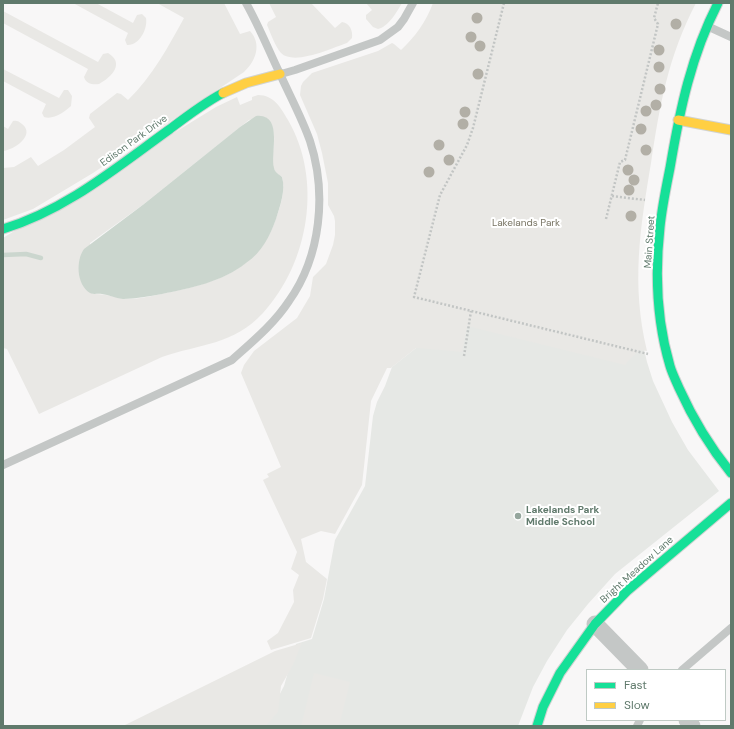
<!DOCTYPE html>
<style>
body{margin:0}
#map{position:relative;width:734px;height:729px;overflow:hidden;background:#f8f7f7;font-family:"DM Sans",sans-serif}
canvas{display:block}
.frame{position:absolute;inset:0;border:4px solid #607a6c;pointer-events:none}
.legend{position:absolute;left:586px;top:669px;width:140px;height:52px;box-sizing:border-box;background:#fff;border:1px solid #bfcac4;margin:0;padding:5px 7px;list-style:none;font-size:12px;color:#607a6c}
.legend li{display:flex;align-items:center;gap:8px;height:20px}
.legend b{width:20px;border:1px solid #bfcac4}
</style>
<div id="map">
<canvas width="734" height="729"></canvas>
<div class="frame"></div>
<ul class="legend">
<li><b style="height:5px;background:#16e098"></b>Fast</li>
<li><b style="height:5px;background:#ffcf43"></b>Slow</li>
</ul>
</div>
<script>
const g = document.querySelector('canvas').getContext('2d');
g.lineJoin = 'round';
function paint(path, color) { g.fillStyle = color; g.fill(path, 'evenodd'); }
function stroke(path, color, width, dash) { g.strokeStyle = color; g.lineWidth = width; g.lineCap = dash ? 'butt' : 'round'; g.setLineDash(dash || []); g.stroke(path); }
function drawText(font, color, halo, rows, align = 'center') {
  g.font = font + ' "DM Sans",sans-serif'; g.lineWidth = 4; g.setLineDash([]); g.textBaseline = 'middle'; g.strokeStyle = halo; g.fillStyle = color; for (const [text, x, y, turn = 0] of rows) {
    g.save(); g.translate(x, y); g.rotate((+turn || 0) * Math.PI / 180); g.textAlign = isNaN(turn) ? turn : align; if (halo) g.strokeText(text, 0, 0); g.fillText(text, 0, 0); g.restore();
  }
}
const built = new Path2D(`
 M416,313L643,345L647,362L653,381L672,422L688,450L719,491L615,574L588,604L567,630L547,661L533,687L518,726H263L284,686L296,644L312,639L324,599L335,540L365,486L373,416L377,402L385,386L392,367L416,348Z`);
const green = new Path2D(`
 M73,3H96L133,23L137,15L142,14L146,18C148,29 139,46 127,45L125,40L128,33Z
 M157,3H224L240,34L250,31C262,44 256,61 244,72L93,173L33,209L3,220V168L14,167L31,157L38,166L64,150L95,127L89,118L90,114L117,93L121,94L128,100C152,77 168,47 184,18Z
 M269,3H311L335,28L342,22C350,23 353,31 352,38L347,43C332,48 294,66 281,53C275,46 271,34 267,25L268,22L276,17Z
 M366,3H402C397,12 388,27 378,29L373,27L366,19V15L372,10Z
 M433,3H696C668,57 660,104 651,163C640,229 631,284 647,351L639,350L625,365L467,326L462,352L416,348L391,368H387L371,401L362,485L335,534L321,531L301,539L306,562L327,579L323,599L311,638L271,650L267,641L278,633L294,602L293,590L299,575L291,569L297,552L263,480L269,477L267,474L281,467L241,373L244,365L254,351L297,318L310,296L313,277L326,264L333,245L335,235V221L334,216L328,205V183L322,153L317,134L300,95L301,86L303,82L312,73L378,51L392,43L394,44L401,50C415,37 426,22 433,3Z
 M3,11L98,62L103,54L108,53C125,63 112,77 99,84C93,85 86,84 84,77L88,69L3,23Z
 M3,69L59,98L64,90H68L72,96L71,106C64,112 54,120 44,117L42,113L46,104L3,81Z
 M258,95C274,95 281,108 288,120C323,180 309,263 263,313C234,345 199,344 162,357L39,414L7,349L3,348V238L216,107L237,97L240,105L252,100V97ZM265,117C284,134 266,159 275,171C276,174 280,175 282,177C286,192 279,211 274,224C256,270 215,283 170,292C157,295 144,298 131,299C118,299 106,293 92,294L90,243L144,204L249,120Z
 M13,121C16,120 19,121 22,124C36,135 14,150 3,151V126L8,129Z
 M302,643L293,665L281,686L278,712L266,726H123L275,651Z
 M314,673L350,682L339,726H301Z`);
const water = new Path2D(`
 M256,116C284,113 270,154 274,168C275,173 279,174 282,177C286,190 280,206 276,219C270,236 262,252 246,263C222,282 191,288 162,294C149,296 136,299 123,299C115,298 109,295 102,294C98,293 94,295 90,293C76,284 76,260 84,249L144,204L240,127Z`);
const stream = new Path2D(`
 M3,255L26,254L41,258`);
const path = new Path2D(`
 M504,3L473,128L467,145L440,195L414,297L648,354
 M612,196L645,200
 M606,219L620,162L625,160L658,24L654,18L658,3
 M464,356L471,311`);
const lane = new Path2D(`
 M707,26L731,37
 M281,74L295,70L380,40L398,27L404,19L413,3
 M3,465L232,360C252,342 274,324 289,301C321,256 327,193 310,141C302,118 290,96 280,74C269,51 259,26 246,3
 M682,670L731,628
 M637,726L640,720`);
const street = new Path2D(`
 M595,624L640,670
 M687,720L692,726`);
const fast = new Path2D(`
 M718,3C691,56 680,109 670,168C666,188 662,207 660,227C655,272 657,322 670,366C672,373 676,381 679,388C693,419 710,447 731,473
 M3,229C66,210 117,167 170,129C187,116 204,103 223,93
 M537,726L543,707L560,673L595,624L627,591L731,503`);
const slow = new Path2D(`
 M223,93L246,83L280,74
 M678,120L731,130`);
const trees = [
 [477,18],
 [676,24],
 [471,37],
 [480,46],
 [659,50],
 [659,67],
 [478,74],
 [660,89],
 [656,105],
 [646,111],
 [465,112],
 [463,124],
 [641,129],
 [439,145],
 [646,150],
 [449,160],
 [628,170],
 [429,172],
 [634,180],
 [629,190],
 [631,216]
];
const markers = [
 [518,516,4,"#95a69d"]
];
const streetNames = [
 ["Edison Park Drive",134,141,-36],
 ["Main Street",650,242,-86],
 ["Bright Meadow Lane",637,570,-42]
];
const parkNames = [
 ["Lakelands Park",526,223]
];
const poiNames = [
 ["Lakelands Park",526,510],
 ["Middle School",526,522]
];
paint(built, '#e6e8e5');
paint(green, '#e9e8e5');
paint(water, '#cbd6ce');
stroke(stream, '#cbd6ce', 4.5);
stroke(fast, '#d1d3d2', 11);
stroke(slow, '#d1d3d2', 11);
stroke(path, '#c2c5c4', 2.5, [2, 2]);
stroke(lane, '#c4c7c6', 8);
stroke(street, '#c4c7c6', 17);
stroke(fast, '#16e098', 9);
stroke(slow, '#ffcf43', 9);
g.fillStyle = '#b2afa6';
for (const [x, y] of trees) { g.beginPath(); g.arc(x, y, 5.5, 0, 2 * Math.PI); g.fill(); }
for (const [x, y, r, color] of markers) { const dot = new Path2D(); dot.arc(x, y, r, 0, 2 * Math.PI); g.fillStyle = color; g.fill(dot); stroke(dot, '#fff', 1.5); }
drawText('10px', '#607a6c', '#fff', streetNames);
drawText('10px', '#787463', '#fff', parkNames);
drawText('bold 10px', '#607a6c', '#fff', poiNames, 'left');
</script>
